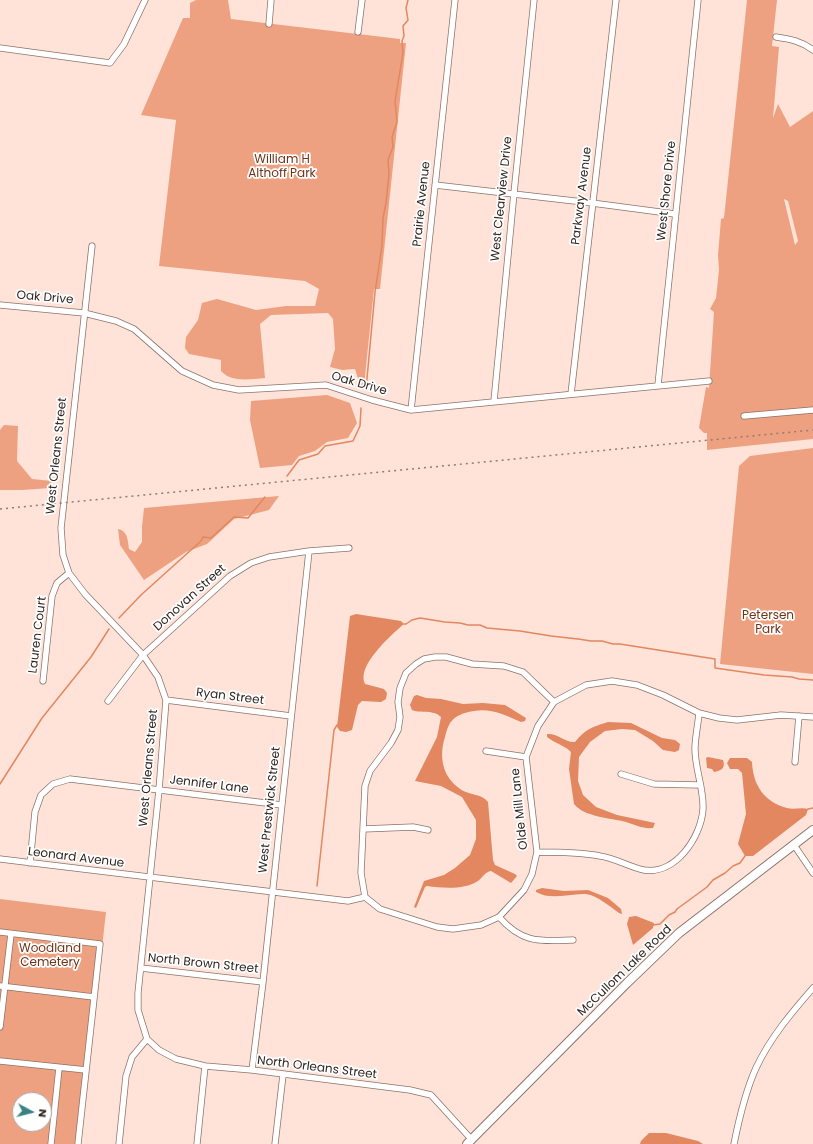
<!DOCTYPE html>
<style>
body{margin:0}
#map{position:relative;width:813px;height:1144px;overflow:hidden;background:#ffe3d8;font-family:Poppins,sans-serif}
canvas{display:block}
.north{position:absolute;left:12px;top:1092px;width:40px;height:40px;box-sizing:border-box;background:#fff;border:1px solid #aca8a6;border-radius:50%;rotate:97deg;font-size:11px;font-weight:700;line-height:16px;text-align:center;color:#2f2520}
.north::after{content:'';display:block;margin:auto;width:14px;height:18px;background:#3a8281;clip-path:polygon(50% 0,100% 100%,50% 72%,0 100%)}
</style>
<div id="map">
<canvas width="813" height="1144"></canvas>
<div class="north">N</div>
</div>
<script>
const g = document.querySelector('canvas').getContext('2d');
g.lineJoin = 'round';
function paint(path, color) { g.fillStyle = color; g.fill(path, 'evenodd'); }
function stroke(path, color, width, dash) { g.strokeStyle = color; g.lineWidth = width; g.lineCap = dash ? 'butt' : 'round'; g.setLineDash(dash || []); g.stroke(path); }
function drawText(font, color, halo, rows, align = 'center') {
  g.font = font + ' Poppins,sans-serif'; g.lineWidth = 3.5; g.setLineDash([]); g.textBaseline = 'middle'; g.strokeStyle = halo; g.fillStyle = color; for (const [text, x, y, turn = 0] of rows) {
    g.save(); g.translate(x, y); g.rotate((+turn || 0) * Math.PI / 180); g.textAlign = isNaN(turn) ? turn : align; if (halo) g.strokeText(text, 0, 0); g.fillText(text, 0, 0); g.restore();
  }
}
const green = new Path2D(`
 M196,0H228L231,19L400,39V43H406L380,289H374L364,386L361,388L355,369L342,370L330,367L335,349L333,319L328,313L271,315L260,324L265,378C250,379 232,383 221,371V360L189,354L185,348L186,337L198,320L202,303L217,299L256,310L286,306H315L319,289L305,281L159,266L176,120L141,115L183,18H190V3Z
 M747,0H777L772,46L779,47L773,118L778,104L790,127L813,111V439L707,450V433H704L699,428L706,387L709,388L714,312L710,309L716,298L719,270L718,255L721,219L724,218ZM784,199L788,201L798,241L795,245Z
 M327,395L350,403L357,423L348,438L327,442L315,451L299,456L292,465L260,468L250,420L251,401Z
 M4,425L18,426L17,461L32,479L52,481L50,488L22,490H0V430Z
 M813,448V674L720,664L739,466L750,456Z
 M279,496L269,510L234,519L207,544L186,552L144,580L120,545L118,529C128,531 128,541 129,549L135,552L142,542V527L144,508Z
 M0,899L106,912L80,1144H0ZM20,1100H44V1124H20Z`);
const water = new Path2D(`
 M356,614L401,621L404,624C391,635 356,666 365,684L384,689L387,693L386,699L381,702L362,701L358,705L352,730L346,732L340,731L337,727L350,616Z
 M417,695L426,698L441,699L463,704L483,703L505,705L526,718L525,721L521,722C501,713 487,706 465,713C458,715 452,719 449,725C447,729 446,733 445,737C441,749 441,762 446,773C450,781 458,789 466,792C473,795 483,795 488,802L493,860L495,865L515,874L517,876L511,883L491,871C485,872 483,877 478,881C464,890 443,888 427,886L425,887L416,908L414,907L424,881L444,875L455,868L470,855L476,839V820L462,797L441,786L415,781L437,737L441,717C433,709 421,714 412,710L410,705L414,696Z
 M608,722L631,723L662,738L675,740L680,744L679,750L675,752L663,750L653,741L635,730L622,729L605,731L590,742L579,757L578,781L583,795L596,807L617,815L655,823L653,828C643,829 635,825 626,822C611,818 584,817 574,804L569,769L571,752C566,746 554,743 547,737V734C558,733 565,743 575,742C586,729 592,727 608,722Z
 M708,757L723,760C726,768 721,771 714,772L712,769L707,768L706,758Z
 M730,758H747L752,762C753,785 764,802 787,808C794,810 801,807 808,809L806,815L753,856H745L738,844L746,814L742,773L738,769H730L727,763Z
 M542,888L564,891L588,890L608,898L621,909L622,914L619,913C609,906 598,896 586,894C569,893 552,901 536,892V890Z
 M636,916L654,923L653,928L633,945L627,924L629,917Z
 M649,1133H666L698,1141L703,1144H640L641,1141Z`);
const stream = new Path2D(`
 M366,389L375,292L382,246L383,218L386,203L389,174L388,160L393,147L392,137L397,122L395,101L403,53L402,41L404,36L403,26L408,20L406,8L408,0
 M287,476L299,460L318,454L325,446L353,441L360,426L361,408
 M119,618L141,595L201,541L203,537L211,538L234,517L248,518L265,497
 M404,624H406L412,620L420,618L445,622L460,623L468,625H480L487,628L520,631L551,636L578,639L591,641H602L613,644H620L715,659V668L764,675L792,677L799,679L813,680
 M0,784L42,718L91,657L109,629
 M808,809L813,808
 M317,886L334,730L337,725
 M653,925L660,924L669,915L675,912L677,909L707,887L713,880L725,873L733,866L740,863L745,856`);
const street = new Path2D(`
 M269,24L271,0
 M358,32L362,0
 M776,37C790,39 801,41 813,50
 M0,48L110,63L124,44L145,0
 M435,185L592,203L675,214
 M92,246L61,528L63,555L69,573L85,594L143,655L158,677L166,700L159,790L138,993V1010L147,1039L159,1050L176,1059L205,1066L252,1070L410,1090L431,1095L472,1140
 M0,305L84,313L116,321L134,329L182,371L213,385L239,390L326,385L372,400L411,410L709,381
 M658,385L698,0
 M571,394L616,0
 M494,401L514,193L534,0
 M411,410L455,0
 M744,416L813,410
 M43,681L52,596L57,583L69,573
 M166,700L291,716
 M108,701L143,655L230,576L251,563L269,557L309,551L349,548
 M486,751L526,757
 M795,762L799,716
 M621,774L654,784L700,785
 M363,829L413,827L428,830
 M794,845L813,873
 M537,852C558,852 579,852 600,856C615,858 629,867 644,870C675,875 701,838 703,809C704,789 695,769 695,749C695,738 698,725 699,713
 M0,859L348,901L365,897
 M30,863L35,812L41,795L53,784L70,779L282,805
 M365,897L380,909L437,927L453,929L481,925L499,917L524,890L532,874L537,852L526,757L538,726L554,702L586,685L612,681L637,685L663,695L699,713L719,718L737,720L781,715L813,717
 M365,897L361,873L365,786L370,771L391,743L398,730L400,717L398,702L400,688L406,673L416,664L424,659L435,657H446L472,664L504,666L523,672L554,702
 M499,917C523,944 540,941 573,940
 M0,932L100,944L78,1144
 M141,968L263,982
 M0,986L94,997
 M0,1027L11,934
 M0,1061L86,1070
 M252,1070L263,982L309,551
 M51,1144L59,1068
 M119,1144L126,1076L132,1057L147,1039
 M197,1144L205,1066
 M275,1144L283,1075
 M734,1144C739,1119 746,1090 756,1068C770,1038 792,1012 813,988`);
const secondary = new Path2D(`
 M467,1144L627,983L679,933L813,830`);
const rail = new Path2D(`
 M0,509L813,430`);
const parkNames = [
 ["William H",282,160],
 ["Althoff Park",282,174],
 ["Petersen",768,616],
 ["Park",768,630],
 ["Woodland",50,949],
 ["Cemetery",50,963]
];
const streetNames = [
 ["West Shore Drive",667,191,-84],
 ["Parkway Avenue",582,196,-83],
 ["West Clearview Drive",502,199,-84],
 ["Prairie Avenue",422,204,-84],
 ["Oak Drive",45,298,5],
 ["Oak Drive",359,384,16],
 ["West Orleans Street",57,456,-84],
 ["Donovan Street",190,598,-42],
 ["Lauren Court",38,635,-83],
 ["Ryan Street",230,697,7],
 ["West Orleans Street",149,768,-85],
 ["Jennifer Lane",209,785,7],
 ["Olde Mill Lane",520,809,-96],
 ["West Prestwick Street",270,810,-84],
 ["Leonard Avenue",76,858,7],
 ["North Brown Street",203,964,6],
 ["McCullom Lake Road",625,971,-44],
 ["North Orleans Street",317,1068,7]
];
paint(green, '#eea180');
paint(water, '#e2875f');
stroke(stream, '#e2875f', 1.5);
stroke(street, '#8c7369', 7);
stroke(secondary, '#8c7369', 10);
stroke(street, '#fff', 5.5);
stroke(secondary, '#fff', 8);
stroke(rail, '#8f7c75', 1.5, [2, 4]);
drawText('12px', '#6f3418', '#fff', parkNames);
drawText('12px', '#2f2520', '#fff', streetNames);
</script>
